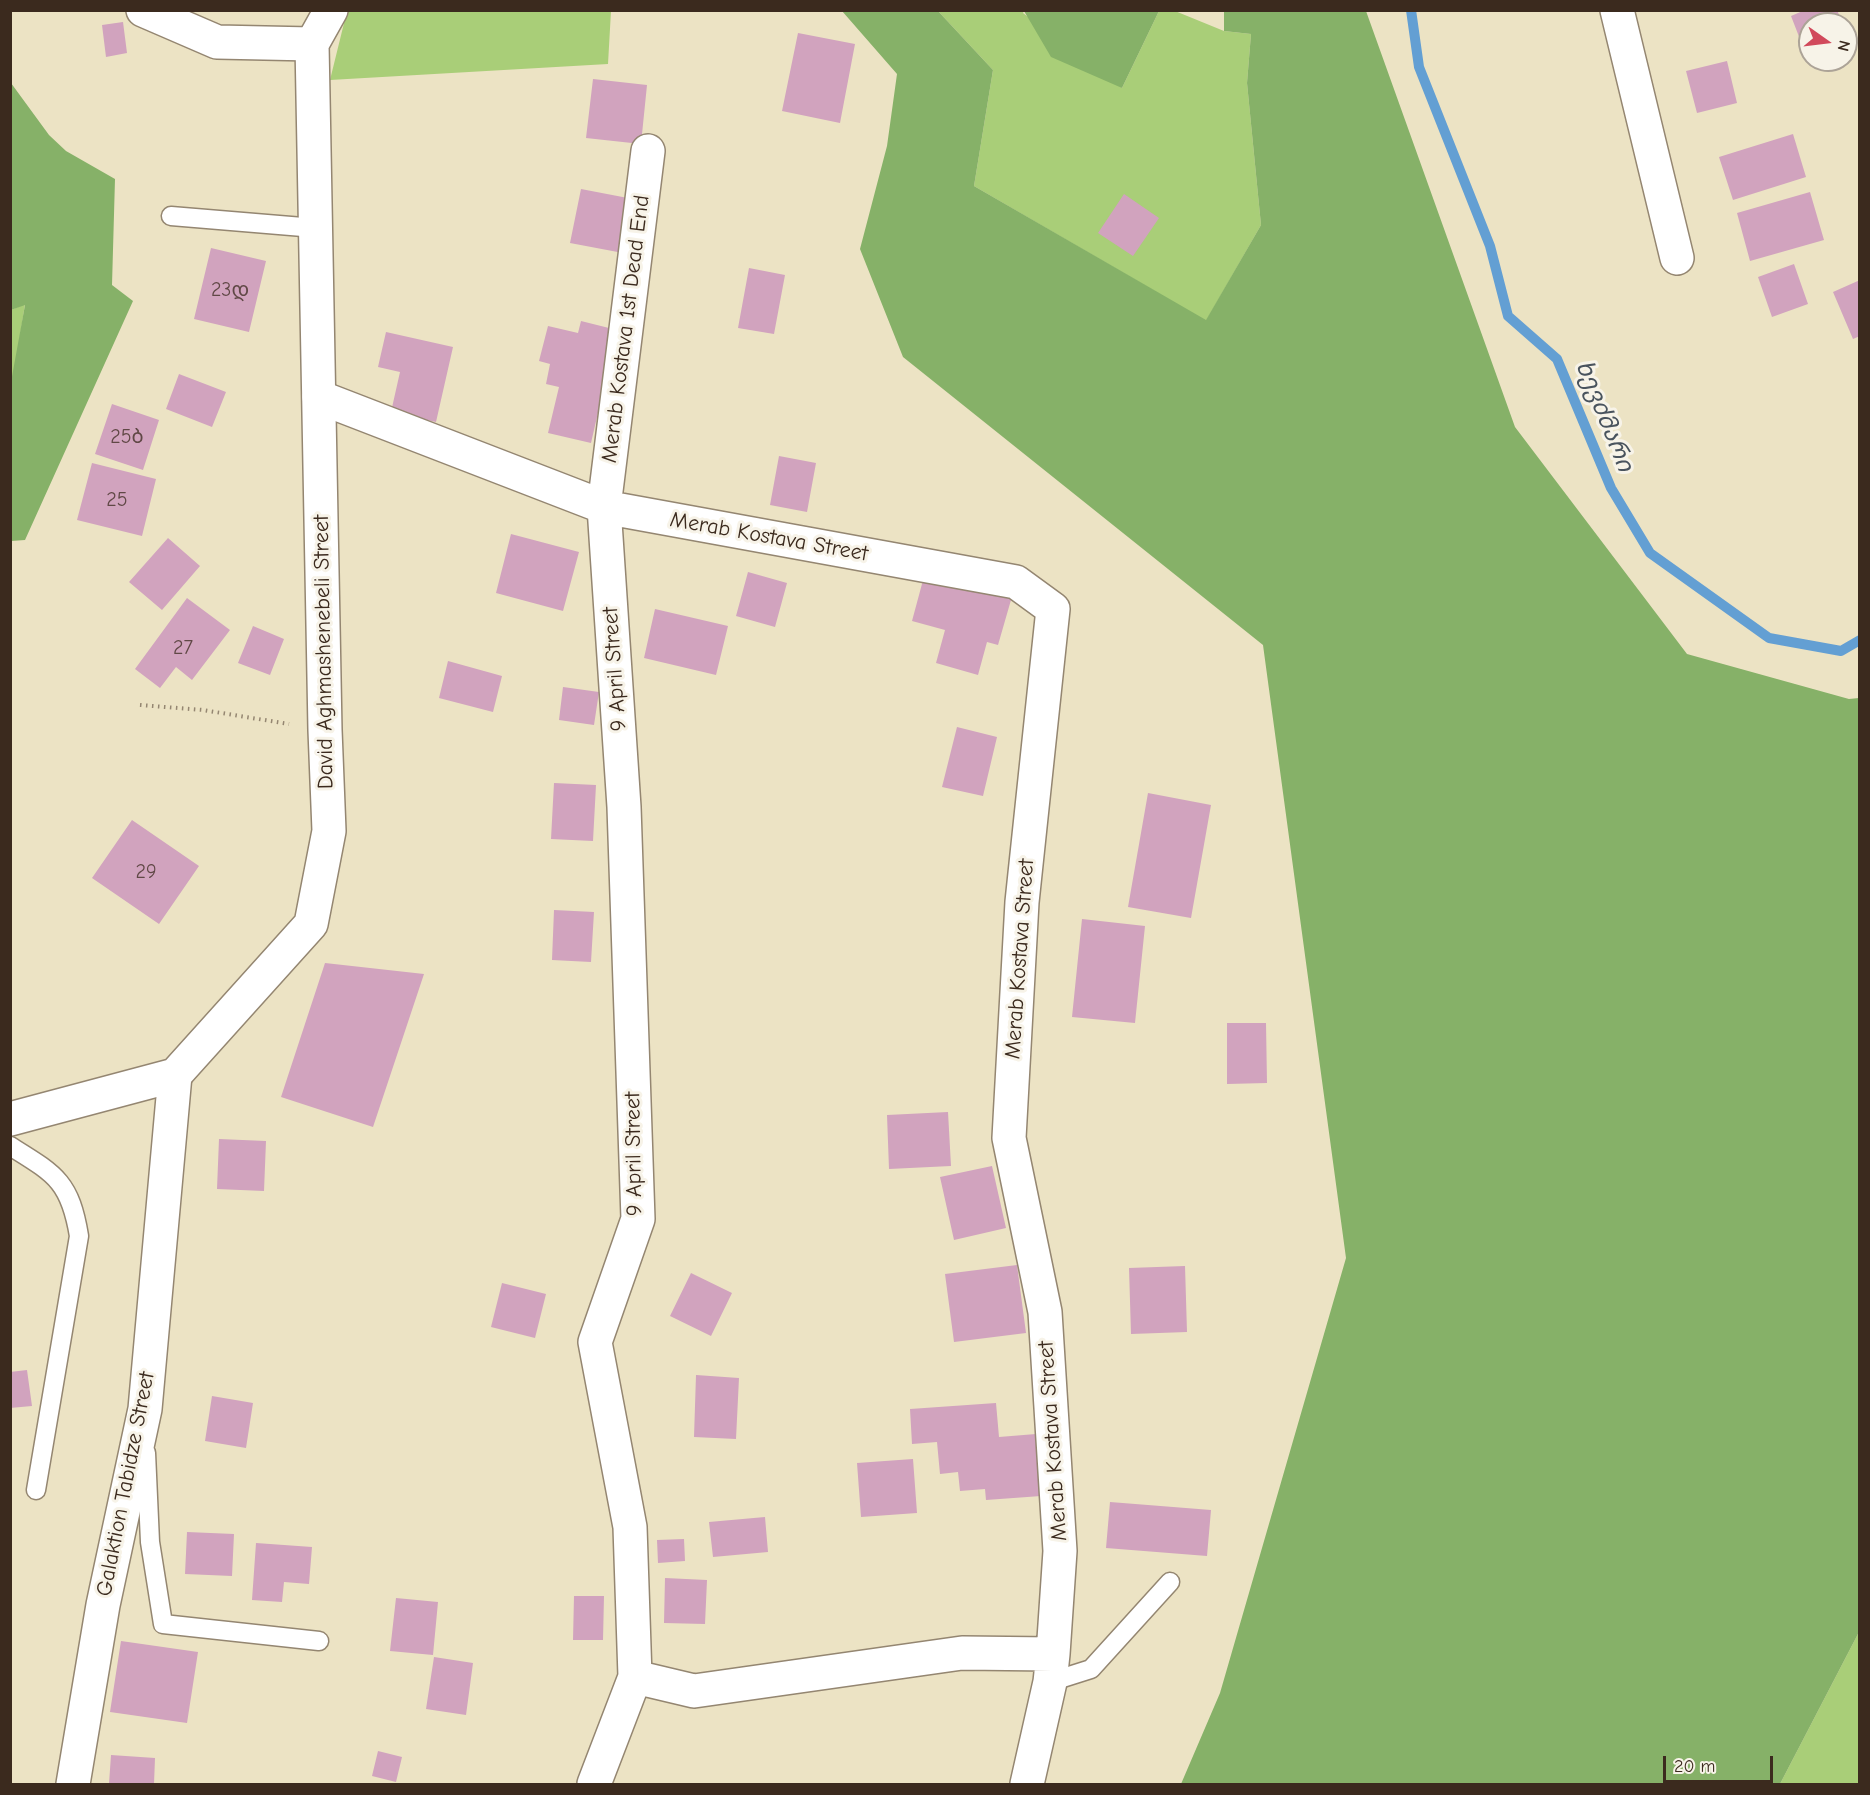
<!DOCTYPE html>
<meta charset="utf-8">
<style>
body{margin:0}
#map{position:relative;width:1870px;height:1795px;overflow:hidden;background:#ece3c4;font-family:"Comic Neue",sans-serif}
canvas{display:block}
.frame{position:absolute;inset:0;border:12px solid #3b2a1e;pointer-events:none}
.north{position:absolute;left:1798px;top:12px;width:60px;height:60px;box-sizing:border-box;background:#f7f3e8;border:2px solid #aca397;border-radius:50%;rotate:104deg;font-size:16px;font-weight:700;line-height:24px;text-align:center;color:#3b2a1e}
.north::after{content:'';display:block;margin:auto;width:21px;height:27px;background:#d1495b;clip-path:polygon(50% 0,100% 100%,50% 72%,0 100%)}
.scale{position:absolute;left:1663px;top:1756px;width:110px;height:27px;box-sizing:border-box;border:3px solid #3b2a1e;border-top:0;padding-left:8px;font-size:18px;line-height:21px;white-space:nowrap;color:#3b2a1e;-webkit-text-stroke:4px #f7f3e8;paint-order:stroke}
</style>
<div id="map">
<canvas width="1870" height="1795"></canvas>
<div class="frame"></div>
<div class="north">N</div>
<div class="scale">20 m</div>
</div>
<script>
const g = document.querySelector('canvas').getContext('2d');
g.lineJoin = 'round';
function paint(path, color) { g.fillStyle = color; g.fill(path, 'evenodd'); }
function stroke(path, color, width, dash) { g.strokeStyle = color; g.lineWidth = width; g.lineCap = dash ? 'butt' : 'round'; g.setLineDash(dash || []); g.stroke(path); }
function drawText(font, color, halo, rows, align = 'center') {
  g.font = font + ' "Comic Neue","Noto Sans Georgian",sans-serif'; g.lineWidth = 6; g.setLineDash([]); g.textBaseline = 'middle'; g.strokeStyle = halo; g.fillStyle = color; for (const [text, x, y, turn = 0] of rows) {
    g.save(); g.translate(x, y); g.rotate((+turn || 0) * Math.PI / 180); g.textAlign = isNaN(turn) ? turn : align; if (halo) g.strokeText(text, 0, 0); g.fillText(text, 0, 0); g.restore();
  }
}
const green = new Path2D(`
 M347,11H611L608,64L330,80Z
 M938,11H1024L1023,13L1122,88L1159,11H1175L1224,31L1251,34L1247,83L1261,225L1206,321L974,186L993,70Z
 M25,304L14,374L11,382V310Z
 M1859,1632V1784H1780Z`);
const forest = new Path2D(`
 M842,11H938L993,70L974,186L1206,320L1261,225L1247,83L1251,34L1224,31V11H1366L1515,427L1687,654L1849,699L1859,698V1632L1780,1784H1181L1220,1693L1346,1258L1263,645L903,357L860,249L887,146L897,74Z
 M1024,11V10L1159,11L1122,88L1051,57Z
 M11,83L49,135L66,151L115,179L112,285L133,301L25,540L11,541V382L25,305L11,310Z`);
const stream = new Path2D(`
 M1411,10L1419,67L1490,246L1508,316L1557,359L1611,488L1650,553L1769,638L1841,651L1860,640`);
const building = new Path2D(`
 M1805,10H1837L1843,24H1810V50L1805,52L1791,16Z
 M123,22L127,53L106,57L102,25Z
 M798,33L855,44L840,123L782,111Z
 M1727,61L1737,103L1697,113L1686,71Z
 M593,79L647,85L641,144L586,138Z
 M1793,134L1806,177L1733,200L1719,157Z
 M581,189L633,199L623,253L570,243Z
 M1810,192L1824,240L1750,261L1737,213Z
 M1124,194L1159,218L1133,256L1098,233Z
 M211,248L266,261L249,332L194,319Z
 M1794,264L1808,304L1772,317L1758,277Z
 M749,268L785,275L774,334L738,328Z
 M1860,280V336L1853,339L1833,292Z
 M581,321L617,330L591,443L548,433L559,387L546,384L550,364L539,361L548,326L578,333Z
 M386,332L453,347L436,422L391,412L400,372L378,367Z
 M179,374L226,392L212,427L166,409Z
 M112,404L159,420L143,470L95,454Z
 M779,456L816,463L807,512L770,505Z
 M92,463L156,479L142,536L77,520Z
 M511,534L579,552L563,611L496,593Z
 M168,538L200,566L162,610L129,582Z
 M926,569L1013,593L998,645L987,642L978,675L936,663L945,630L912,621Z
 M748,572L787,583L775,627L736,616Z
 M187,598L230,630L192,680L176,667L160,688L135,669Z
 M655,609L728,626L716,675L644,658Z
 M253,626L284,639L270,675L238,663Z
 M448,661L502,676L493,712L439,698Z
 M563,687L599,692L594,725L559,720Z
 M957,727L997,737L983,796L942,787Z
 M554,783L596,785L593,841L551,839Z
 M1148,793L1211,805L1191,918L1128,907Z
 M132,820L199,866L159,924L92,878Z
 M554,910L594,912L591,962L552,960Z
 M1082,919L1145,926L1135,1023L1072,1017Z
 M325,963L424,974L373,1127L281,1097Z
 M1227,1023H1266L1267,1083L1227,1084Z
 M948,1112L951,1166L889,1169L887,1115Z
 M219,1139L266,1141L264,1191L217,1189Z
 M992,1166L1006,1228L954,1240L940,1177Z
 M1017,1265L1026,1333L954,1342L945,1274Z
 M1185,1266L1187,1332L1131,1334L1129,1268Z
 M691,1273L732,1293L711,1336L670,1316Z
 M502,1283L546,1294L535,1338L491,1327Z
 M27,1370L32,1406L10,1408V1372Z
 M696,1375L739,1378L736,1439L694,1437Z
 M212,1396L253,1403L246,1448L205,1441Z
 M996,1403L999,1437L1036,1434L1041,1496L986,1500L985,1489L960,1491L958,1472L940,1474L937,1442L912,1444L910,1409Z
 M913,1459L917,1513L861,1517L857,1463Z
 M1110,1502L1211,1510L1207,1556L1106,1548Z
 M765,1517L768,1552L713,1557L709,1522Z
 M187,1532L234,1534L232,1576L185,1574Z
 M684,1539L685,1561L658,1563L657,1540Z
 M256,1543L312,1547L309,1584L284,1582L282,1602L252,1600Z
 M665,1578L707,1580L705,1624L664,1623Z
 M574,1596H604L603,1640H573Z
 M396,1598L438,1602L433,1655L390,1651Z
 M121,1641L198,1652L187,1723L110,1712Z
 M434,1657L473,1663L466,1715L426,1709Z
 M378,1751L402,1757L396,1782L372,1776Z
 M111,1755L155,1758L154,1784H109Z`);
const path = new Path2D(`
 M140,705L203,710L289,724`);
const service = new Path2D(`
 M171,216L315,228
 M10,1146C55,1174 70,1181 79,1236L36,1490
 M146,1453L150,1542L163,1624L319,1641
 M1050,1682L1091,1669L1170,1582`);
const minor = new Path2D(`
 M143,10L217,42L312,44
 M1617,10L1677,258
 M319,397L604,507L1016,582L1053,609L1022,902L1009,1138L1045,1312L1060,1551L1053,1654L962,1653L694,1691L635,1677
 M73,1784L103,1605L145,1409L175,1075
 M594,1784L635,1677L630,1527L595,1342L638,1219L624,807L604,507L648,151
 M1027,1784L1050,1682L1053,1654`);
const tertiary = new Path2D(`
 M10,1119L175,1075L311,924L329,831L325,730L312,44L331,10`);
const numberNames = [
 ["23დ",230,290],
 ["25ბ",127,437],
 ["25",117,500],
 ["27",183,648],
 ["29",146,872]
];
const streetNames = [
 ["Merab Kostava 1st Dead End",626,329,-83],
 ["Merab Kostava Street",769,537,10],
 ["David Aghmashenebeli Street",324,652,-91],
 ["9 April Street",615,669,-94],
 ["Merab Kostava Street",1020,959,-86],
 ["9 April Street",634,1154,-91],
 ["Merab Kostava Street",1053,1441,-94],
 ["Galaktion Tabidze Street",126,1484,-79]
];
const waterNames = [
 ["ხევძმარი",1604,416,68]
];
paint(green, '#a9ce78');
paint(forest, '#86b168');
stroke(stream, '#639fd3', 10);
paint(building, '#d1a3be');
stroke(service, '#948671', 21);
stroke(minor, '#948671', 36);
stroke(tertiary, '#948671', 36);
stroke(path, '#948671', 4, [1.5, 4.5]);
stroke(service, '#fff', 18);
stroke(minor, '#fff', 33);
stroke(tertiary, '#fff', 33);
drawText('20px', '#604846', null, numberNames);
drawText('22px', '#3b2a1e', '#f7f3e8', streetNames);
drawText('italic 24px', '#49535d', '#f7f3e8', waterNames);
</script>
